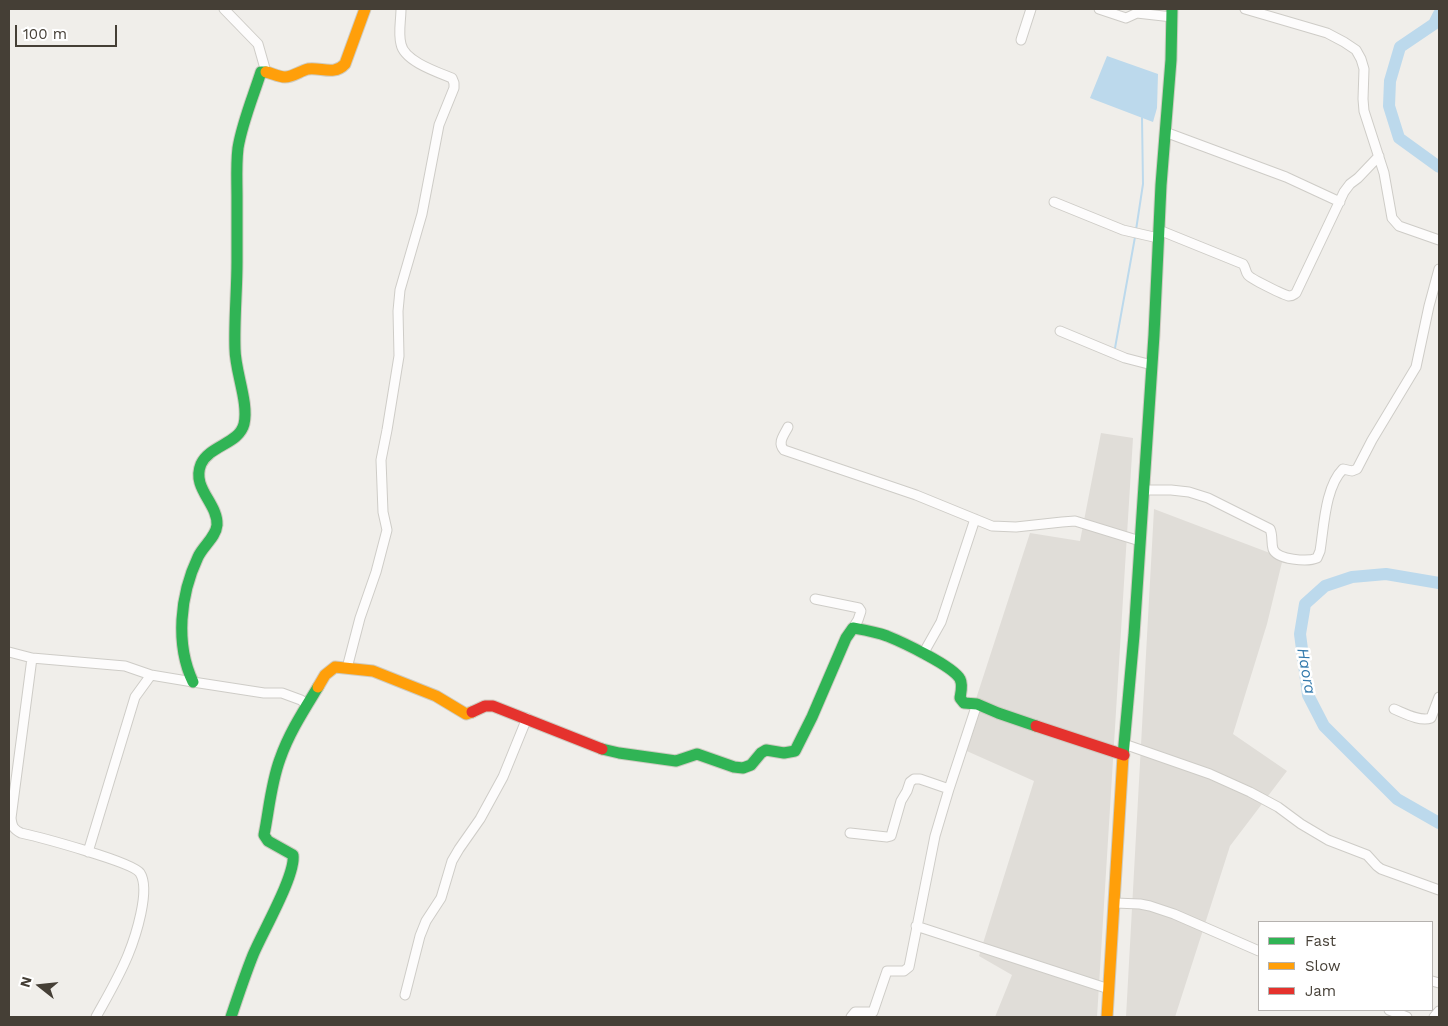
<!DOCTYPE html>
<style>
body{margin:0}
#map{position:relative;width:1448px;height:1026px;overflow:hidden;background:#f0eeea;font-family:"Work Sans",sans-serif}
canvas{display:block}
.frame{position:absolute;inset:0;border:10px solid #453f36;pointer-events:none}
.legend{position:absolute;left:1258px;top:921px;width:175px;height:90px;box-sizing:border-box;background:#fff;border:1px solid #b5b2af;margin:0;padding:6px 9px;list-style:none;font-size:15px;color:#453f36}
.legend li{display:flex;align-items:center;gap:10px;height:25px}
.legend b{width:25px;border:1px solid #b5b2af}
.north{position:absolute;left:15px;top:961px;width:50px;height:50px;-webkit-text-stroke:4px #fff;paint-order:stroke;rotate:286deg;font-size:14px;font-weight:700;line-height:20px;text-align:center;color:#453f36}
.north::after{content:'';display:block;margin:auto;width:18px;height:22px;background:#453f36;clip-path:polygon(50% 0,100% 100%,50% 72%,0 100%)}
.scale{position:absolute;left:15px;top:25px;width:102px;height:22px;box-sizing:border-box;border:2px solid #453f36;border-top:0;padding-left:6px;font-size:15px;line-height:18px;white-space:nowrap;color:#453f36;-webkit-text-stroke:4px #fff;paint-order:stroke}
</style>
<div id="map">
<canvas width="1448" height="1026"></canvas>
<div class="frame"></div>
<ul class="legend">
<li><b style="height:6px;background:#30b455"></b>Fast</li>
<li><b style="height:6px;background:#ff9f0a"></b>Slow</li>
<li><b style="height:6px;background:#e5322d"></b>Jam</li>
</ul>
<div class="north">N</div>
<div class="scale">100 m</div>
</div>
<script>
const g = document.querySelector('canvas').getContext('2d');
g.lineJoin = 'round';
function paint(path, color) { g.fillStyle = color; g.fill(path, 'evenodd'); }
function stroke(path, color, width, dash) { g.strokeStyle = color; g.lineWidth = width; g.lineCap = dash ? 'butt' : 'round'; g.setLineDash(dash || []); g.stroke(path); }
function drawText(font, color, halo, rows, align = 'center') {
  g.font = font + ' "Work Sans",sans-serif'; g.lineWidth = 5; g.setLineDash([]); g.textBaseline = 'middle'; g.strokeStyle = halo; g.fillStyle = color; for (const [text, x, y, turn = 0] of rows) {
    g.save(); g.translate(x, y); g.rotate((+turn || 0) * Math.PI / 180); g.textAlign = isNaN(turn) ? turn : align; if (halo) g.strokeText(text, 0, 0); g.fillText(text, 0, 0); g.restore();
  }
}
const industrial = new Path2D(`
 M1101,433L1133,438L1097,1017H995L1012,975L979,956L1034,781L960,748L1030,533L1080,541Z
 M1154,509L1283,558L1267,624L1233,734L1287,771L1230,846L1175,1017H1126Z`);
const water = new Path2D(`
 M1107,56L1158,74L1157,108L1153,122L1090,98Z`);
const stream = new Path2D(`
 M1136,230L1143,184L1142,118
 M1115,348L1135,237`);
const river = new Path2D(`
 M1439,14L1434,24L1400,47L1390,81L1389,106L1399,138L1439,167
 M1439,583L1386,574L1352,577L1325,586L1305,604L1300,634L1308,695L1324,726L1397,799L1439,823`);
const street = new Path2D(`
 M224,9L258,44L266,72
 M1099,9L1126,18L1137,13L1172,17
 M1245,9L1327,33L1344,42L1356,50L1361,59L1364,69L1363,99L1364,111L1384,173L1392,218L1399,226L1439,240
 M1021,40L1031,9
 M1165,132L1286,177L1340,202
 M1054,202L1123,230L1158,238
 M1159,230L1243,264C1246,268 1245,271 1248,275C1251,279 1284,295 1289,296C1293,296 1293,295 1296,293L1344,192L1350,184L1358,178L1379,156
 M1060,331L1125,358L1152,365
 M788,427C784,435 777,443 784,450L916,495L992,526L1016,527L1062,522L1075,521L1140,541
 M1143,490H1171L1189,492L1208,498L1270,529C1273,536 1271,542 1273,549C1277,560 1308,562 1317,558L1320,551C1324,527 1325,487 1343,469L1352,471L1357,469L1372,440L1416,367L1429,306L1439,269
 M815,599L859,608L861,611L858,620L853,628
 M9,652L32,658L125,666L151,675L193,682L264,693H282L301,700L307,705
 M923,654L941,622L975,519
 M32,658L11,818C12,826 13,829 21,833C39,837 133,862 140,873C151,890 135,938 128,955C119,977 107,997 96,1017
 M347,668L360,618L376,572L387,530L383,512L381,460L387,430L399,356L398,311L400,290L422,214L439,125L454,88V83L452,78C437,72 404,61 401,44C398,33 401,20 401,9
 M1394,709C1404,713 1420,722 1431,718L1439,697
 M1124,744L1210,774L1250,792L1278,807L1301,824L1328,840L1367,855L1377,866L1381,869L1439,890
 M850,833L887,837L891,836L901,801L907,791L910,782L914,779H920L949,789
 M88,852L135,697L151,675
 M1115,903L1140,904L1150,906L1174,914L1259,951
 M916,926L1109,989
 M1432,981L1439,983
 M405,995L420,936L426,921L441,898L452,861L459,849L480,819L503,777L527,718
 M1389,1010L1407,1017
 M851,1017L855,1012H873L887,971H904L909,967L935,836L949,789L977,704
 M1434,1017L1439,1011`);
const fast = new Path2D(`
 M193,682C175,644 180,595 198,557C203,546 216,537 217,525C218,503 191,488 201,464C210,445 239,444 244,424C249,403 235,371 235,349C234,320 237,291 237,262C237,240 237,219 237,197C237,181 236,165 238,148C242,123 253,97 261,72H266
 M602,749L619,753L676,761L697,754L734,767L743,768L751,765L761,753L766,750L784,753L795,751L812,717L846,638L853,628C864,630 876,632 887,636C902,642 953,666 960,679C963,685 961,692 960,698L964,703L977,704L998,713L1036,726
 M1123,756L1134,635L1154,335L1161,185L1171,60L1172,9
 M231,1017C238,996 245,975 253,955C262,933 296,875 293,855L268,841L264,835C269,810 271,783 280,759C289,733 304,710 318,687`);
const slow = new Path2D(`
 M266,72C272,73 278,77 285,77C293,77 300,71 308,69C321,67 334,76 345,64L365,9
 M318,687L325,675L335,667L373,671L436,696L466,714L472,712
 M1107,1017L1123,756`);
const jam = new Path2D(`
 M472,712L485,706H493L602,749
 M1036,726L1124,755`);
const waterNames = [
 ["Haora",1306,671,80]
];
paint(industrial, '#e0ddd8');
paint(water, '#bcd9ec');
stroke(stream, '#bcd9ec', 2);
stroke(river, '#bcd9ec', 12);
stroke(street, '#ceccc7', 11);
stroke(fast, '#cecbc1', 13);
stroke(slow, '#cecbc1', 13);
stroke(jam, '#cecbc1', 13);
stroke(street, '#fdfcfc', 9);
stroke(fast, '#30b455', 11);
stroke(slow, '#ff9f0a', 11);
stroke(jam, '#e5322d', 11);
drawText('italic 16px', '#347aac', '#fff', waterNames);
</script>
